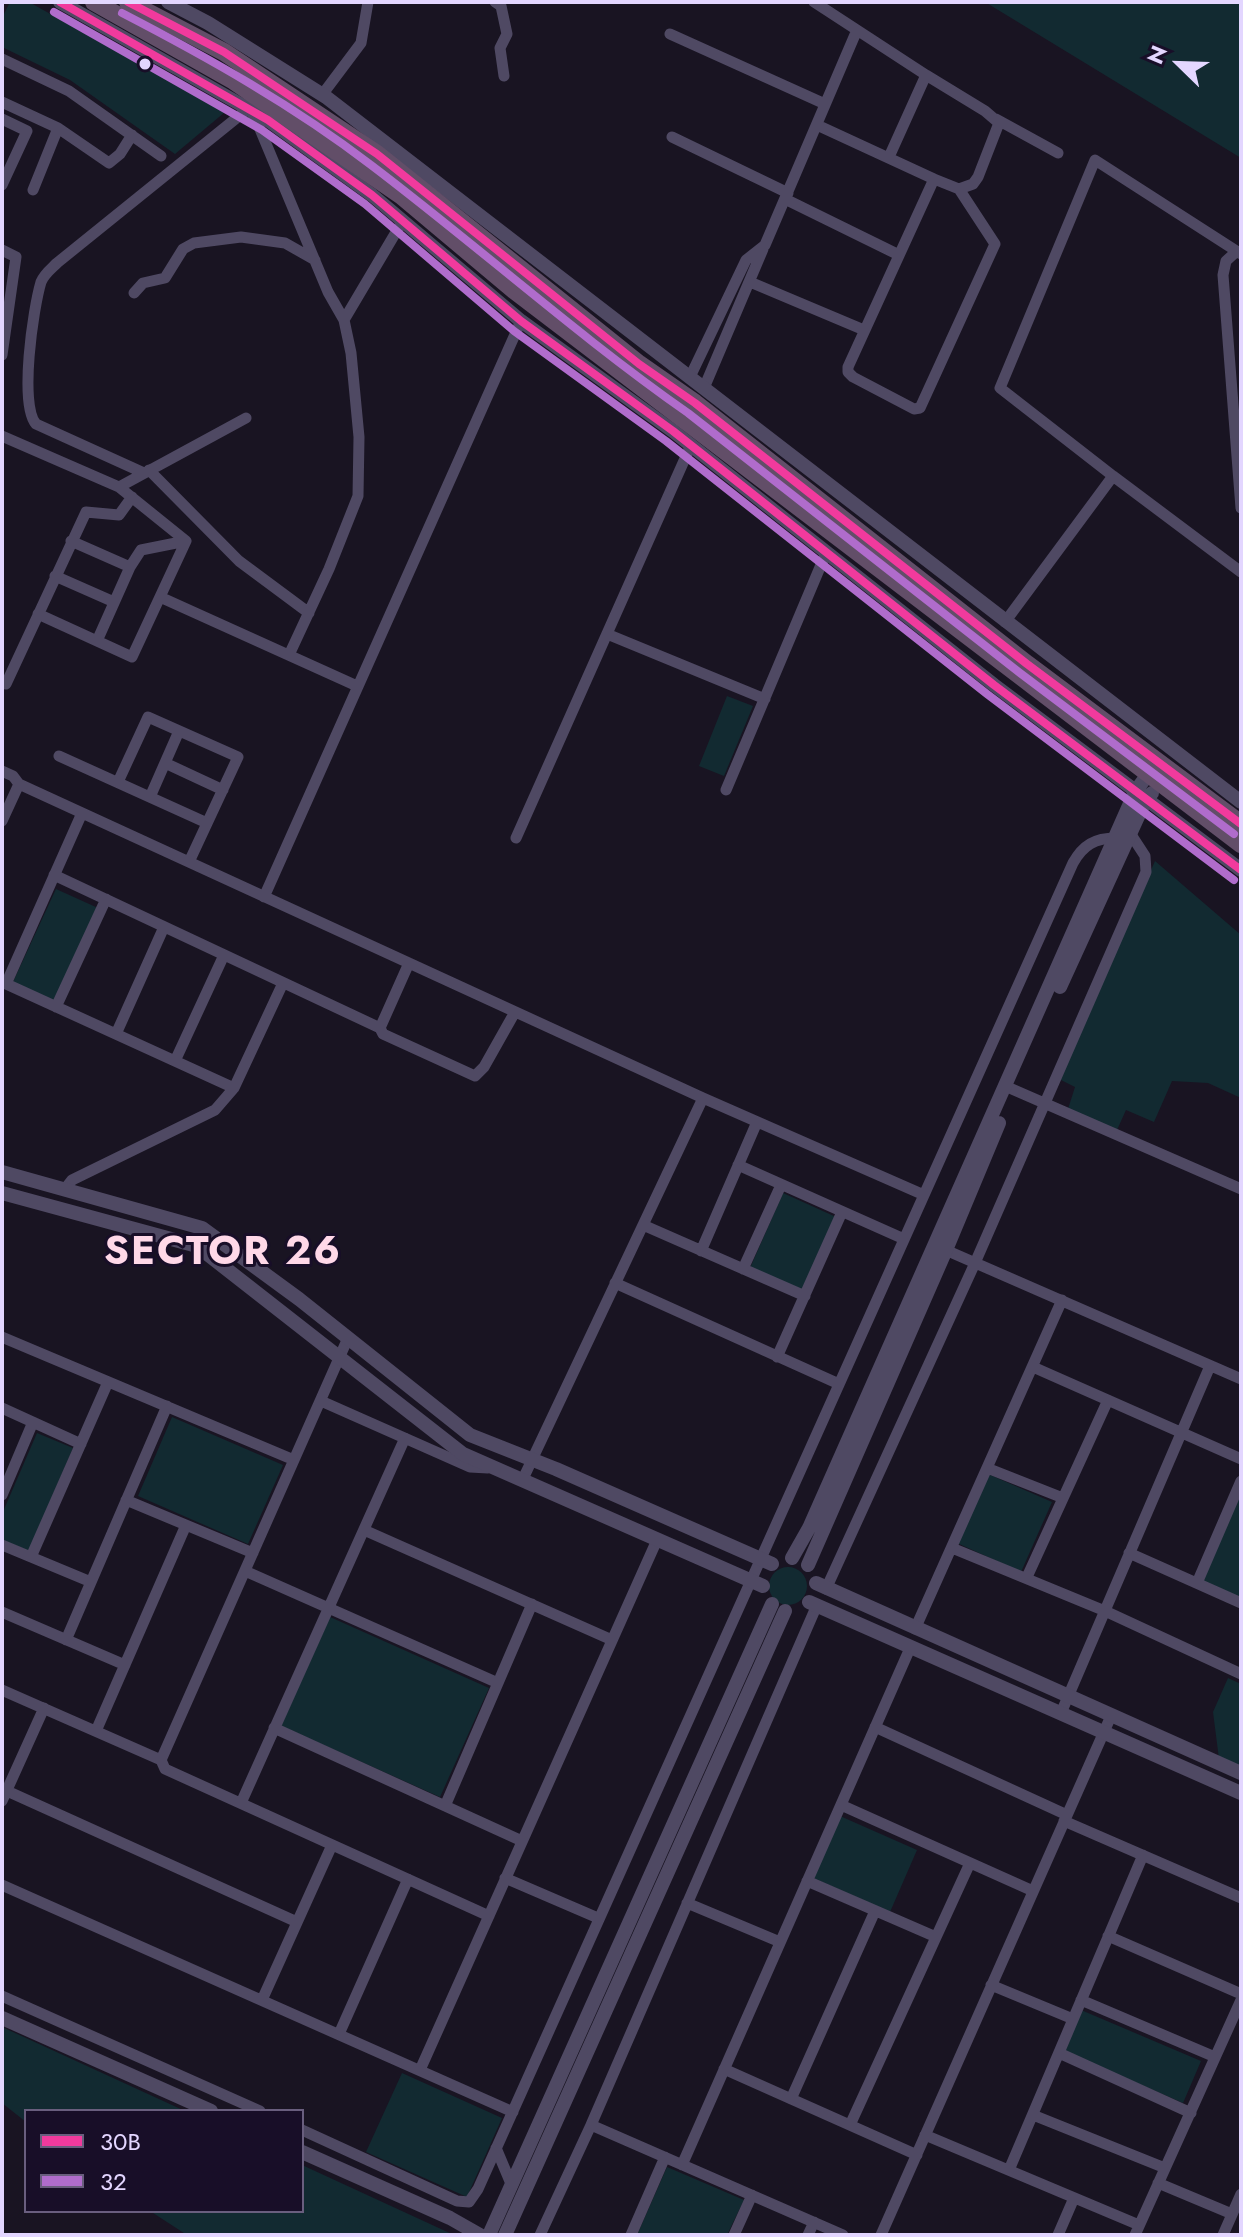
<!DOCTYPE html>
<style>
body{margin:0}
#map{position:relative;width:1243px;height:2237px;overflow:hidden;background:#191422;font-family:Jost,sans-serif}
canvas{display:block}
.frame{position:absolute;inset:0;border:4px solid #e3d6ff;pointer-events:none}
.legend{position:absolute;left:24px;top:2109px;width:280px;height:104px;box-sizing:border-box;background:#180e28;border:2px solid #695e7e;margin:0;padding:10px 14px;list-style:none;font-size:24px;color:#e3d6ff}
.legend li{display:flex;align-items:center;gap:16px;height:40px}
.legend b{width:40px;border:2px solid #695e7e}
.north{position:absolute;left:1139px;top:24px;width:80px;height:80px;-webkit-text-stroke:6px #180e28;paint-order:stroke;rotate:293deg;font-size:22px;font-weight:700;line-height:32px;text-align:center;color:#e3d6ff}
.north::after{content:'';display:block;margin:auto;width:28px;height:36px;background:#e3d6ff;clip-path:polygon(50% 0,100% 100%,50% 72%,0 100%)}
</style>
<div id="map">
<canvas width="1243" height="2237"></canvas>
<div class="frame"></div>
<ul class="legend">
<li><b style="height:10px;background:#f13a9d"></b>30B</li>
<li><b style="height:10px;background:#b06ccc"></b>32</li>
</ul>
<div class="north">N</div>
</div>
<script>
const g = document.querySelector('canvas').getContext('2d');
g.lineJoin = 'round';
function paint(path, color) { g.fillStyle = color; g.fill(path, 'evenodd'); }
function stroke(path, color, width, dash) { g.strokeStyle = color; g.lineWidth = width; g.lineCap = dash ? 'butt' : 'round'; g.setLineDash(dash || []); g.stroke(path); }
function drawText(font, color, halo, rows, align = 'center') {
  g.font = font + ' Jost,sans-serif'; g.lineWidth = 6; g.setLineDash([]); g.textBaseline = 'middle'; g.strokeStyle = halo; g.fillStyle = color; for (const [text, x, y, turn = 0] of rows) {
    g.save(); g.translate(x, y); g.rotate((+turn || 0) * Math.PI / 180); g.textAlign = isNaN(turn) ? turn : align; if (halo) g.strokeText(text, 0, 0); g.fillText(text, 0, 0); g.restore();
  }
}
const green = new Path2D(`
 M10,2H29L225,112L175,154L70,80L2,47V18Z
 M985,2H1241V158Z
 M727,696L753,706L724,776L699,766Z
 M1155,861L1241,935V1098L1208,1083L1172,1081L1154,1122L1126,1110L1117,1130L1068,1109L1075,1087L1059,1079Z
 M56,889L98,908L54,1003L12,984Z
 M783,1193L836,1217L803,1291L750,1268Z
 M172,1417L283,1465L248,1544L138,1496Z
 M37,1433L73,1448L29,1551L2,1540V1514Z
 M988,1474L1052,1502L1021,1572L957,1543Z
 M1241,1492V1599L1202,1582Z
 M769 1586a19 19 0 1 1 38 0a19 19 0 1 1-38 0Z
 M330,1617L489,1688L440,1797L281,1726Z
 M1228,1678L1241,1684V1769L1219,1759L1213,1712Z
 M840,1816L917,1850L890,1912L813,1878Z
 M1081,2010L1201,2061L1183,2103L1063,2051Z
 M2,2027L185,2111H26V2122L2,2103Z
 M402,2073L502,2118L467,2197L366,2152Z
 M302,2165L454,2235H187L150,2211H302Z
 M667,2167L744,2200L727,2235H637Z`);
const minor = new Path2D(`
 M495,2L501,6L507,34L500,48L504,76
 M814,2L926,75
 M670,34L825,104
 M2,59L69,91L161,156
 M322,95L361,43L368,2
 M2,102L58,128L109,163L120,154L132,135
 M2,119L27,131L2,185
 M996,119L1058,153
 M817,125L934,179L848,367V372L853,377L914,409L920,408L995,244L959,189
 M672,137L788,193
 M889,157L926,75L985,111L999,123L978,177L973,184L959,189L934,179
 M33,190L58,128
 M785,199L899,255
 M2,250L16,257L2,355
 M1237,251L1226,261L1223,275L1241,508
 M750,282L864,330
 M134,293L143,283L165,278L183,249L194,243L241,237L285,243L315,260
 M344,320L402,222
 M690,377L746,260L765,245L857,30
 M704,388L763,249
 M2,436L119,487L186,541L132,657L38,614
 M149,470L239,561L309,613
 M144,473L36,424C19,405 33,309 41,282C44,274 51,269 57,263L249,108L257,122L328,292L344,320L351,353L359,437L358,496L329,569L289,655
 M1113,476L1241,572
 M119,487L246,418
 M71,541L130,567
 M55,576L114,602
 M160,597L357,686
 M1005,622L1113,476L1000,388L1095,160L1241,254
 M607,634L765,699
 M97,641L130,567L141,550L186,541
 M6,684L86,512L119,515L132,497
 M59,756L207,823
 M165,763L223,790
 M2,771L13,776L19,784L703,1098L924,1195
 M118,782L148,717L238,757L189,862
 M726,790L826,553
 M150,797L179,731
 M2,821L19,784
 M516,838L691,445
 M54,875L380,1028L383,1034L475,1076L484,1067L515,1012
 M264,897L521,321
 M2,982L234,1088
 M6,984L82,813
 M56,1007L106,899
 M380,1028L409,963
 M116,1034L164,927
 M175,1061L224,955
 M1005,1086L1241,1189
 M738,1165L904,1239
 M65,1189L72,1180L215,1110L234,1088L283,983
 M643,1225L805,1296
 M941,1248L1241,1379
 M701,1251L757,1122
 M743,1269L781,1185
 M615,1283L839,1384
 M2,1337L294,1460
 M777,1357L842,1212
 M1033,1367L1241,1459
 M321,1401L470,1467L488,1468
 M2,1408L81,1444
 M987,1468L1063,1498
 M522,1481L703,1098
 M2,1495L33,1422
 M126,1500L253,1553
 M364,1530L612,1640
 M2,1545L91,1582
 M952,1548L1105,1611L1241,1674
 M1129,1553L1241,1603
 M31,1557L108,1382
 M245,1571L498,1683
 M1027,1577L1108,1400
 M1197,1583L1241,1481
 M826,1589L975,1263L1146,872L1145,856L1130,833
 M817,1605L591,2125L843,2235
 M2,1612L125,1665
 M915,1629L1062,1300
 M66,1640L167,1406
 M2,1690L161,1760L165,1769L489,1916
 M1061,1713L1210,1366
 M875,1727L1067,1815
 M274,1728L522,1841
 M96,1731L186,1525
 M161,1760L348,1338
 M7,1791L297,1922
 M2,1801L44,1708
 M241,1803L405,1438
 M841,1805L1033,1891
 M445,1806L532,1604
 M1064,1821L1241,1898
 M505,1878L598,1918
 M807,1881L936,1937
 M2,1885L513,2112
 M687,1903L780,1942
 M1108,1936L1241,1994
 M991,1985L1073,2019
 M2,1996L260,2111
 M262,2000L332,1845
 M1081,2000L1215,2057
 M339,2034L408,1879
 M1059,2053L1191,2113
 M724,2069L917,2155
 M420,2070L657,1540
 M791,2099L875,1911
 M1033,2115L1165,2168
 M850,2125L970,1863
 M302,2130L457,2201L469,2202L478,2189L1073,863C1083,845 1095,838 1116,838
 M925,2135L1139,2225
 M496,2148L512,2186
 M682,2165L911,1646
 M1009,2170L1143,1855
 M1158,2183L1232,2214
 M540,2235L591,2125
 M631,2235L665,2157
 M734,2235L752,2195
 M808,2235L814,2222
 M881,2235L1111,1716
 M1058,2235L1074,2198
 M1135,2235L1241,2000
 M1223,2235L1241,2194`);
const tertiary = new Path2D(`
 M60,2L268,120L372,195L521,321L673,431L994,685L1241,870
 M168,2L208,23L326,97L1241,802
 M1060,987L1146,799L1152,793
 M2,1172L202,1228L299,1299L470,1435L556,1469L772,1564
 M2,1193L197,1246L463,1454L763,1586
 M792,1558L809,1528L1135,792L1154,766
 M808,1565L946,1250L999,1123
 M816,1583L1241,1773
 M809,1602L1241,1793
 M2,2018L211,2111
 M302,2152L450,2218L480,2235
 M489,2235L772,1604
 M505,2235L785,1611`);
const trunk = new Path2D(`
 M94,2L234,81L402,196L514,290L1241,844
 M128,2L224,52L377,154L639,364L695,403L1027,664L1241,824`);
const bus1 = new Path2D(`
 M60,2L268,120L372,195L521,321L673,431L994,685L1241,870
 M128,2L224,52L377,154L639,364L695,403L1027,664L1241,824`);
const bus2 = new Path2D(`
 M54,12L262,130L365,204L514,331L666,441L987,694L1234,880
 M122,13C209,58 294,106 371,165C478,246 578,336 688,413L1020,673L1234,834`);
const markers = [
 [145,64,7,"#e3d6ff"]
];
const districtNames = [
 ["SECTOR 26",223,1254]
];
paint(green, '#122a31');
stroke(minor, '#4f4963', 11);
stroke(tertiary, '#4f4963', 14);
stroke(trunk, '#624e68', 18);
stroke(bus1, '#f13a9d', 8);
stroke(bus2, '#b06ccc', 8);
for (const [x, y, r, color] of markers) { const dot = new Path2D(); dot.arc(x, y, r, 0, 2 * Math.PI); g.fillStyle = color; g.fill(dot); stroke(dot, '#180e28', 3); }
g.letterSpacing = '2px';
drawText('bold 40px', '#ffd8e8', '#180e28', districtNames);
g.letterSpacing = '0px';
</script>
